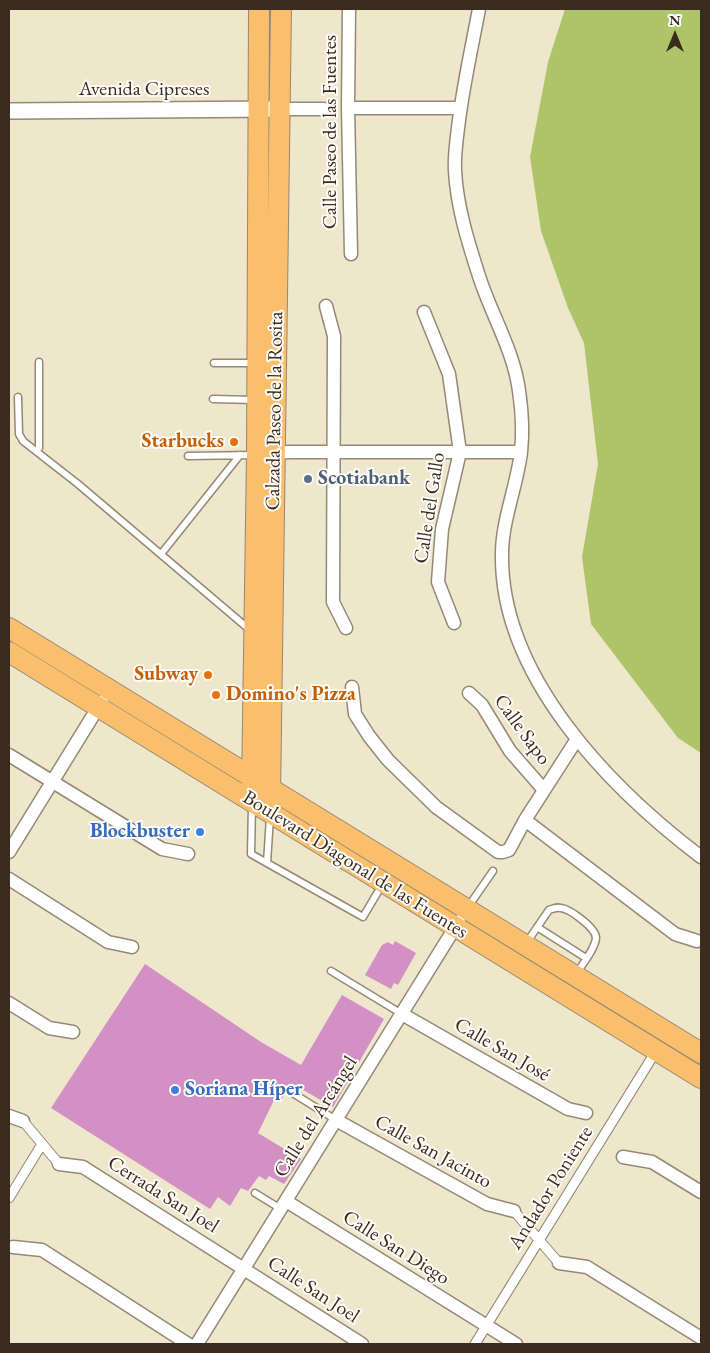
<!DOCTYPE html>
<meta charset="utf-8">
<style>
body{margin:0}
#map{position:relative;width:710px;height:1353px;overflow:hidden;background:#efe7cc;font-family:"EB Garamond",serif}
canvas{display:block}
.frame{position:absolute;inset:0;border:10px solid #3b2a1e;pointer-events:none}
.north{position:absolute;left:650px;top:10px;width:50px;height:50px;-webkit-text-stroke:4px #fdfcf7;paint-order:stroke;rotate:0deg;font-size:14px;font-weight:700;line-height:20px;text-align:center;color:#3b2a1e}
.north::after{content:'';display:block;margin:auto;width:18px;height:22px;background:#3b2a1e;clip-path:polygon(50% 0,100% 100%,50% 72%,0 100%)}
</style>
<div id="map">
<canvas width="710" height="1353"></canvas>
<div class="frame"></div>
<div class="north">N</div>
</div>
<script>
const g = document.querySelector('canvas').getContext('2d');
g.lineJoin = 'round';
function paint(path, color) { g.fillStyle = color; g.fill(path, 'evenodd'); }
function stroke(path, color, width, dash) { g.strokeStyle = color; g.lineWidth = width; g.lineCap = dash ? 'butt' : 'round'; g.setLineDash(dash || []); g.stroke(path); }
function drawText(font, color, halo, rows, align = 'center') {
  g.font = font + ' "EB Garamond",serif'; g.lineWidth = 4; g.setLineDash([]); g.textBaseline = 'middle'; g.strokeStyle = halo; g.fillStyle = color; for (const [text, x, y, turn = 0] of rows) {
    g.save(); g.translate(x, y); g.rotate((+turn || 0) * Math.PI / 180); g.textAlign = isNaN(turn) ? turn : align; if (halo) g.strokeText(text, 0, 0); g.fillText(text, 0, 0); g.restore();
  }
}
const green = new Path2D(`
 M565,9H701V753L678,738L591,624L582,557L598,464L584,343L568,308L541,231L530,157L548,62Z`);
const building = new Path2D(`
 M395,941L416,953L398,985L394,983L391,989L365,975L382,945L388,942L393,945Z
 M145,964L261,1042L301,1065L342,995L384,1019L333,1107L291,1083L282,1099L276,1096L258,1133L301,1159L284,1184L269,1176L266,1180L259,1176L248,1191L241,1188L230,1206L218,1197L210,1209L51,1108Z`);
const service = new Path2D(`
 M39,362V448
 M214,363H256
 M18,397L19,434L23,441L78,484L250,630
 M213,399L256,400
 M188,456L255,455
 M161,554L240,455
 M252,805L251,854L363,917L382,885
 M267,863L270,817
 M468,907L493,871
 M537,927L586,958
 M527,942L549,910C554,908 556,907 561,908C570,909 596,928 596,938C595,949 583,963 577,973
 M331,971L402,1014
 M291,1092L336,1120
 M255,1193L281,1209`);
const pedestrian = new Path2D(`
 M23,1121L59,1164
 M9,1198L42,1144
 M514,1211L559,1263
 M475,1344L656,1051`);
const minor = new Path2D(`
 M349,9L348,108L351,254
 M479,9C472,46 464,82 459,120C457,137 454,154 455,171C457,207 468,242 479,276C491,314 514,351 519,391C522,411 523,433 521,452C517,486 502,520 502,554C500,676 610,788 701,857
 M348,108H460
 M280,109H324
 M326,306L334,336L333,602L346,628
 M424,312L449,374L460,452L442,529L438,582L454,623
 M269,453L289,452H521
 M352,687L355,714L369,736L388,760L436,807L498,852H503L509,850L525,820L577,739
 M469,693L482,705L510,751L544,790
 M9,755L162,849L188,854
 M525,820L675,934L697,941
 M9,852L102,701
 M9,879L108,942L132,947
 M9,1003L49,1028L73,1032
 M402,1014L568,1109L586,1113
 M9,1116L23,1121
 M336,1120L487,1204L514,1211
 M623,1157L652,1162L701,1192
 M59,1164L83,1167L362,1344
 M286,1201L516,1344
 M13,1247L42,1250L188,1344
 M559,1263L587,1267L701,1338
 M197,1344L459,921`);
const tertiary = new Path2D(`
 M9,111L280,109`);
const primary = new Path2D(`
 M9,628L701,1053
 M9,652L701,1078
 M252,787L257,455L259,9
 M270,798L281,9`);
const markers = [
 [234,442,5,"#e8710a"],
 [308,479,5,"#5c6f8a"],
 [208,675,5,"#e8710a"],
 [216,695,5,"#e8710a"],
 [200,832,5,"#3f7fe0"],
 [175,1090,5,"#3f7fe0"]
];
const streetNames = [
 ["Avenida Cipreses",144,90],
 ["Calle Paseo de las Fuentes",331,132,-90],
 ["Calzada Paseo de la Rosita",275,411,-89],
 ["Calle del Gallo",430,508,-81],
 ["Calle Sapo",522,730,54],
 ["Boulevard Diagonal de las Fuentes",355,865,32],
 ["Calle San José",502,1050,30],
 ["Calle del Arcángel",316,1117,-58],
 ["Calle San Jacinto",433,1152,29],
 ["Andador Poniente",551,1188,-58],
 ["Cerrada San Joel",163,1195,32],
 ["Calle San Diego",396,1248,32],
 ["Calle San Joel",313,1290,33]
];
const foodNames = [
 ["Starbucks",224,442],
 ["Subway",198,675],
 ["Domino's Pizza",226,695,"left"]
];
const serviceNames = [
 ["Scotiabank",318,479]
];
const shopNames = [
 ["Blockbuster",190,832],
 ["Soriana Híper",185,1090,"left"]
];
paint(green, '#aec468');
paint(building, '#d290c4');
stroke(service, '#958875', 9);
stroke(pedestrian, '#958875', 11);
stroke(minor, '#958875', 15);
stroke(tertiary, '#958875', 18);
stroke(primary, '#958875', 22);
stroke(service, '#fff', 6);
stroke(pedestrian, '#fff', 9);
stroke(minor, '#fff', 12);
stroke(tertiary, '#fff', 15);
stroke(primary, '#f9bf6d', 20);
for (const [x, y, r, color] of markers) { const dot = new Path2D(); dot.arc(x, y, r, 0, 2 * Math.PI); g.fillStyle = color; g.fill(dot); stroke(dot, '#fdfcf7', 2); }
drawText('20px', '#3b2a1e', '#fdfcf7', streetNames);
drawText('bold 20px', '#c56008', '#fdfcf7', foodNames, 'right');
drawText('bold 20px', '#4e5e75', '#fdfcf7', serviceNames, 'left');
drawText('bold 20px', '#366cbe', '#fdfcf7', shopNames, 'right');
</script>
